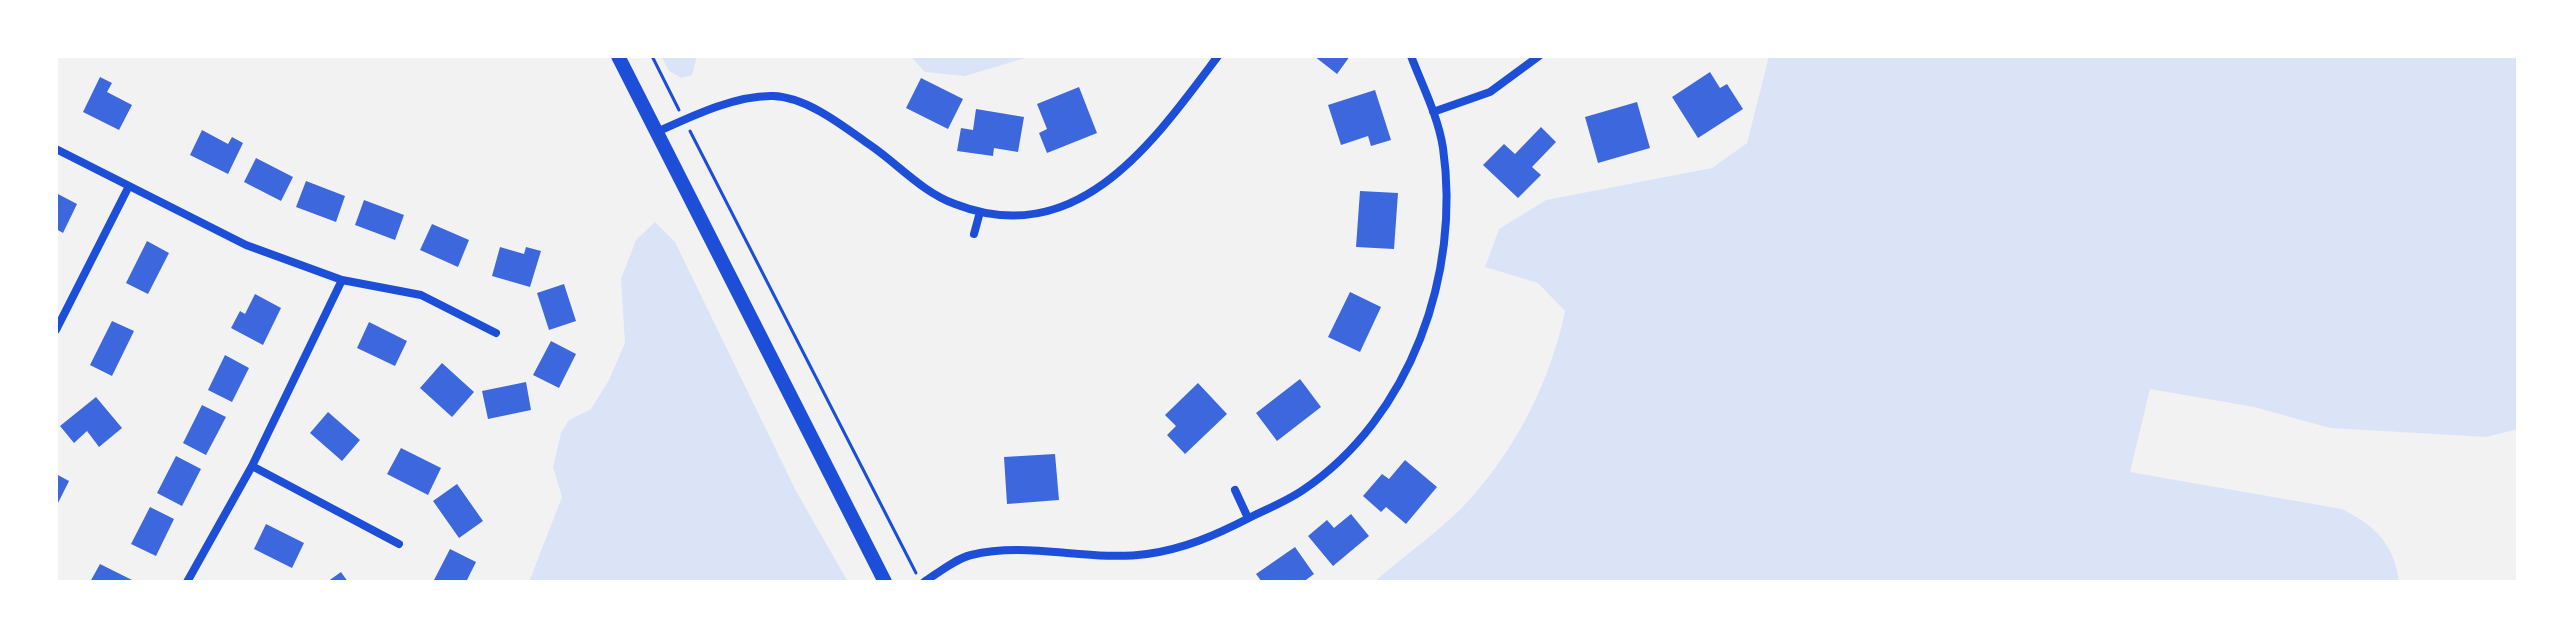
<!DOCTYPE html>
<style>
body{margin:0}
#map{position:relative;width:2574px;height:638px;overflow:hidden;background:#f2f2f2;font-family:"Roboto Serif",serif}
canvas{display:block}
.frame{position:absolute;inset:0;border:58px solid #fff;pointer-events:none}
</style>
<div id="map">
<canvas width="2574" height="638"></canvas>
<div class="frame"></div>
</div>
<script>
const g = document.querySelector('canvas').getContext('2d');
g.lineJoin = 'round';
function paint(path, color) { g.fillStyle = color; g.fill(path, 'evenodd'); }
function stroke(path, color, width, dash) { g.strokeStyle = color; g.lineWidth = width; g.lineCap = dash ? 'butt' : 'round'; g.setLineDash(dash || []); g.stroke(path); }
const green = new Path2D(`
 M661,56H697L692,75L681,78L669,71Z
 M910,56H1032L965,76L925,72Z
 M1769,56H2518V429L2486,437L2330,428L2254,407L2150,389L2130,472L2342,509C2375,526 2394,543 2399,582H1374C1406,554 1444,528 1472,497C1518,445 1551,379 1565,311L1538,283L1485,267L1499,229L1546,200L1712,168L1747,143Z
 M655,222L675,242L796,491L848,582H529L562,497L553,467L561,433L569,420L591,409L609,380L625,343L621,279L636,240Z`);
const building = new Path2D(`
 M1314,56H1350L1337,74Z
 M1710,72L1720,88L1727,84L1743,109L1698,138L1672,97Z
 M100,77L112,83L107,92L132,105L119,130L83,112Z
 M921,78L963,99L948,129L906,108Z
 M1079,87L1097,133L1047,153L1039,133L1047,129L1037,104Z
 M1375,90L1391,140L1371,146L1368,136L1341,145L1328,105Z
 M1637,102L1650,148L1598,163L1585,117Z
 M976,109L1024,117L1018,152L994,148L993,156L957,151L961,128L973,130Z
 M1541,127L1556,142L1532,167L1541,175L1518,198L1483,165L1504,144L1515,154Z
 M202,130L228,144L232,137L243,143L228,174L190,155Z
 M256,158L293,177L281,201L244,182Z
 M306,181L345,196L336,222L296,207Z
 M1360,191L1398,193L1394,249L1356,247Z
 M56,193L77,204L63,233L56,229Z
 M364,200L404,215L395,240L355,225Z
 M432,224L469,240L458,267L420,250Z
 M147,241L169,253L148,294L126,283Z
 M500,247L524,254L526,247L541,251L530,287L492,276Z
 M564,284L576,321L549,330L537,293Z
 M1350,292L1381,307L1360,352L1328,337Z
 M255,294L281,308L263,345L231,328L240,311L245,314Z
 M112,321L134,331L112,376L90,365Z
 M369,322L407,341L395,366L357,348Z
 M551,341L576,354L559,388L533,375Z
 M225,355L249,368L232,402L208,390Z
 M442,363L474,392L452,417L420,388Z
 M1300,379L1321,407L1277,441L1256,413Z
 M526,382L531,410L488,419L482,391Z
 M1198,383L1227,414L1185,454L1167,435L1176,426L1165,415Z
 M96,397L122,428L99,447L87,431L74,443L60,426Z
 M202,405L226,417L206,455L183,443Z
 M328,412L360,440L342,461L310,433Z
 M401,448L441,468L428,495L387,474Z
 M1055,454L1059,500L1007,504L1004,457Z
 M176,456L201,469L182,506L157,493Z
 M1405,460L1437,487L1406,524L1386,507L1381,512L1363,496L1382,474L1389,479Z
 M56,474L69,481L56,507Z
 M457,484L483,521L459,538L433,501Z
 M150,507L174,519L156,556L131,544Z
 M1351,514L1369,536L1333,566L1308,536L1327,520L1334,528Z
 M266,524L304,543L292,568L254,549Z
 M1295,547L1314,574L1303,582H1262L1256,574Z
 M450,549L476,562L466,582H433Z
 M100,564L136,582H90Z
 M341,572L348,582H327Z`);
const path = new Path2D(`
 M652,56L679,110
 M690,131L916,573`);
const minor = new Path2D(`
 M1433,112L1490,92L1539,56
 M657,132C690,117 735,95 773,96C807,97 843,126 870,145C898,164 922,192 955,204C1078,252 1154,141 1218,56
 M56,149L246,245L342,280L421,295L496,333
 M974,234L980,212
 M56,330L129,186
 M252,466L399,544
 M1235,490L1248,518
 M187,582L252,466L342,280
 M924,582C938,573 955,559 971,555C1028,541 1089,562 1147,554C1184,549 1216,535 1249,518C1267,509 1287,501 1303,490C1411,417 1461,273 1443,148C1438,116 1422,85 1411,56`);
const secondary = new Path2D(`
 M618,56L885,582`);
paint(green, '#dbe4f7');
paint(building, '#3d67dc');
stroke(path, '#1d4ed8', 3);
stroke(minor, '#1d4ed8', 8);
stroke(secondary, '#1d4ed8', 14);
</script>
